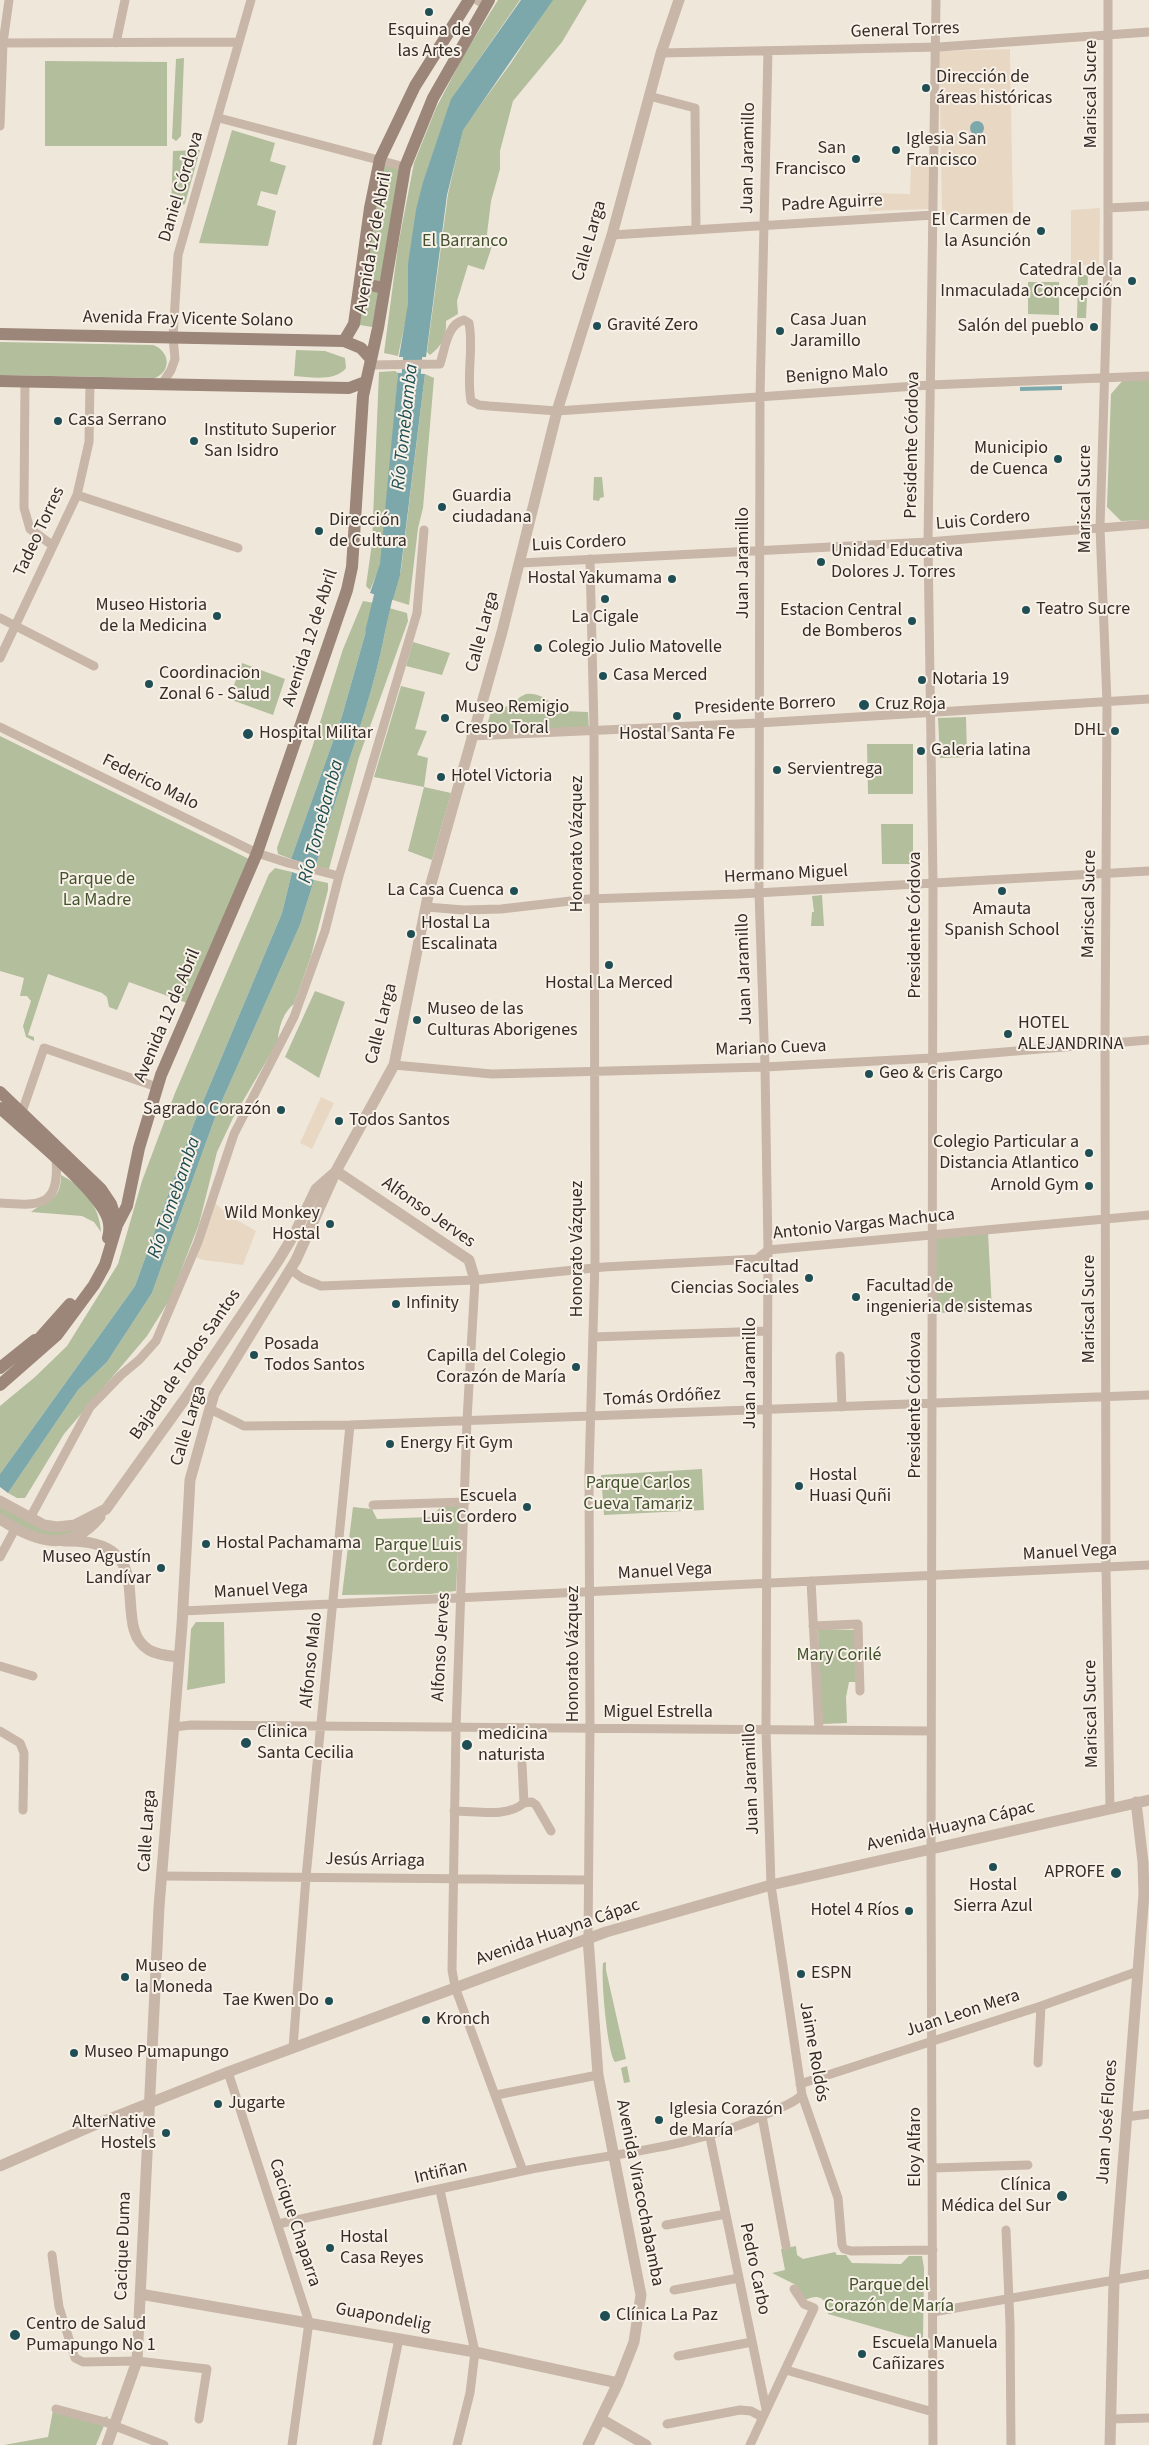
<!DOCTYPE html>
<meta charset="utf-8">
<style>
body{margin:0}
canvas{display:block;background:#f0e7db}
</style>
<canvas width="1149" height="2445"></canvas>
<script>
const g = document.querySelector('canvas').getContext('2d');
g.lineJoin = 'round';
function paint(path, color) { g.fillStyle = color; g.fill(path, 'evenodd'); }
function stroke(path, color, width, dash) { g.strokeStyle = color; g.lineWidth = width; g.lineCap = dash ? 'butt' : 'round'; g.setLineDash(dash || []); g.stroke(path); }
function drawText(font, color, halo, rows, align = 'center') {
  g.font = font + ' "Source Sans 3",sans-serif'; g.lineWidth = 4; g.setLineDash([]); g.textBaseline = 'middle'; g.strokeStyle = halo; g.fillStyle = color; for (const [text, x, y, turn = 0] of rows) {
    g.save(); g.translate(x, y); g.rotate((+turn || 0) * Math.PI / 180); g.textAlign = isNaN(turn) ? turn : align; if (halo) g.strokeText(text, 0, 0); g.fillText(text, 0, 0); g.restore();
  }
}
const green = new Path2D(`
 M498,0H520L452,98L423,183L409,265V304L398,356L384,353L398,246L414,163L436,108L464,55Z
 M552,0H587L562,42L513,101L500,151V169L491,201L487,234L492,246L484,270L468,265L457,301L458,314L446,321C447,336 442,346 430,355L427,352L448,194L463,129L511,63Z
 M184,58L181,136L176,141L172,138L176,59Z
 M45,61L167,62V146H45Z
 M232,130L275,143L270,161L286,166L277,195L261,191L257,205L276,211L268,246L199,243Z
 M200,150L185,204L171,210L173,151Z
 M380,159L405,167L378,328L354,324Z
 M1078,275H1088L1086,318H1077Z
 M1028,282H1059V315L1028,314Z
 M0,342L153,345C170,351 172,371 155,378L0,375Z
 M296,350L325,351L345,358L346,368C335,382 310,377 294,376Z
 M395,371L398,373L396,399L381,564L370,590L366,586L372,543L379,372Z
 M425,374L434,378L423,508L418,528L409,605L393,600L401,570Z
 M1149,377V520L1121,521L1107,507L1111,394L1124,379Z
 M594,477H602L604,497L600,498L599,501L593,500Z
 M363,601L374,603L342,716L291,859L278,854L277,848L312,748L343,649Z
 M389,608L407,613L408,621L359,757L329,869L316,866C339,781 377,695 389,608Z
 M413,642L450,653L442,675L406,666Z
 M242,663L285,679L273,715L229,699Z
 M401,686L425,692L415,729L427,731L417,755L428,758L424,787L451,793L432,860L408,851L424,787L374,777Z
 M526,694C544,692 549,706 564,706L565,711L588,712L589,730L484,735L492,708L511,706L520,697Z
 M966,717L967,757L940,758L938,718Z
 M0,736L249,859L187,1003L129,982L117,1010L109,1007L107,997L102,993L48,974L28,1035L34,1037V1041L26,1037L23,1026L31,1001L27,996H20L24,978L0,971Z
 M867,744H913V794H868Z
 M881,824H913V864H882Z
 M275,868L292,872L282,913L194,1123L135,1286L0,1474V1406L35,1377L67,1346L118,1264L142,1181L175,1093L269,874Z
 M314,880L328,883V890L311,956L294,1004C284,1011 278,1028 278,1041L233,1118L217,1152L199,1224L170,1299L147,1336L64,1434L25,1498H17L8,1493L78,1390L107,1362L152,1293L217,1112L300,925Z
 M822,895L824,926H811L812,912H814L812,896Z
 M315,991L345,1002L319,1078L285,1057Z
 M61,1175C83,1186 100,1207 101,1232L94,1222L82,1216L31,1212C49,1198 61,1201 61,1175Z
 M988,1232L992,1311L934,1313V1237Z
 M702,1469L704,1510L604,1515L601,1475Z
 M0,1502L30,1518L87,1530L46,1540L0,1519Z
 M460,1505L456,1591L430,1594L342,1595L353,1507L372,1509L377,1519L430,1517L442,1506Z
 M196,1622H224L225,1683L187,1690L191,1629Z
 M818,1629L857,1630L858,1682H849L846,1697L847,1723L822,1724Z
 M606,1962V1970L626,2059L615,2062C607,2051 601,1979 603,1963Z
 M627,2066L630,2082L624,2083L621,2068Z
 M796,2246L797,2255L803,2259L835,2252L837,2255H846L852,2263L901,2264L909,2256H922L924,2268L923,2341L828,2314L827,2304C820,2295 815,2296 805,2300L796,2285L772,2273L785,2270L781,2249Z
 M54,2405L103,2418L108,2416L96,2445H4L48,2437Z`);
const plaza = new Path2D(`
 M1010,49L1013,213L942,215L939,51Z
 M911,165H930V209L869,211V193L910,194Z
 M1100,208L1099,265H1071V210Z
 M321,1097L334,1103L312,1149L300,1143Z
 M212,1201L230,1216L256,1231L243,1265L203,1260L193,1256Z`);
const water = new Path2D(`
 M521,0H553L463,130L447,195L426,357H399L408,304V264L416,210L423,182L451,99Z
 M970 128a7 7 0 1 1 14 0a7 7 0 1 1-14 0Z
 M398,373L425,374L400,575L393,600L370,593L380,564Z
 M1062,386V390L1020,391V387Z
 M374,603L389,608C377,695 339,781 316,866L291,859L342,716Z
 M292,872L314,880L300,925L217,1112L152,1293L107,1362L78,1390L8,1493L0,1487V1474L135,1286L194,1123L282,913Z`);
const river = new Path2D(`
 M409,399L415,331
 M375,631L389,573`);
const minor = new Path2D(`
 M477,0L485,5
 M1108,0V264L1100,527L1107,703L1105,1044L1106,1567L1110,1808
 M0,43L238,42
 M116,43L125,0
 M768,51L760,397L759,893L765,1067L768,1250L766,1730L771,1885L802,2095L838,2198L842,2245L844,2249L851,2251L933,2250
 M661,53L939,47L1149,32
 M649,96L695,108L696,230
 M219,118L405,167
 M0,126L3,43L9,0
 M1108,208L1149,206
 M612,235L934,215
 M369,365L440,364C445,349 447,324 464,320L469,323C474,349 466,375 471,401L479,405L489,406L557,411L930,385L1149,376
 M25,382L24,508L30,529L52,545
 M162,384L171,370L175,359L173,337L178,255L251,0
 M77,495L238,548
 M520,563L928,542L1149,524
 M0,618L94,666
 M0,658L77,495L89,442L90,383
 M0,727L257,853L288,863L339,876
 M471,736L759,723L1149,699
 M426,907L464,910L501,909L588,899L738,894L1149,871
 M394,1065L492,1074L765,1067L932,1058L1149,1040
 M22,1112L44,1048L157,1087
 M0,1203C40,1206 60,1207 56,1159
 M290,1269L302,1278L321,1286L475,1280L604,1267L757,1259L768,1250L1149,1215
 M475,1280L467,1420L456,1728L452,1970L455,1987L523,2171
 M593,1337L767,1331
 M840,1356L842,1407
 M210,1409L244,1426L350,1425L1149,1395
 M373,1505L465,1502
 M30,1518L90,1407L121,1375L139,1360L156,1341L198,1242L234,1134L294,1017L325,931L339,876L417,613L424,530
 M0,1557L15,1529
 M811,1581L819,1730
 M183,1611L1149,1565
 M813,1626L858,1624L860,1691
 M0,1666L33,1676
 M174,1727L191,1725L931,1731
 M0,1731L20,1743L24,1753L23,1810
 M522,1764L524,1803
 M524,1803L532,1802L536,1805L551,1831
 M454,1811C476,1811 507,1818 524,1803
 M162,1876L587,1880
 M588,1938L590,1729L589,1473L595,1261L594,730L590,559
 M293,2048L306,1877L350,1425
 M1038,2063L1041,2006
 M228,2072L309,2322L292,2445
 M800,2084L1041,2006L1136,1972
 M496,2095L598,2075
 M762,2116L786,2246
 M1126,2117L1149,2114
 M710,2137L766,2409
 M933,2168L1028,2165
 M440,2190L475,2352L470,2393L457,2445
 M278,2224C359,2207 441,2188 522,2171C606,2154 690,2150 769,2113C779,2108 793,2104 802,2095
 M666,2225L726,2214
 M1006,2230L1010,2324L1011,2445
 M52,2255L59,2307L75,2358L83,2362L137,2361L207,2369L199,2419
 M674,2290L739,2278
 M933,2312L1149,2274
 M678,2356L752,2342
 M786,2370L933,2412
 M56,2409L105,2422L164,2445
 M1111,2419L1149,2418
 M667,2424L740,2410L751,2411L762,2417
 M377,2445L399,2339
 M750,2445L814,2308L804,2304L794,2289
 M933,2445L931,1870L933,882L928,542L936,0`);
const tertiary = new Path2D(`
 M336,1171L469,1260L475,1280
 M0,1501L44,1525L57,1527L75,1525L106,1509L187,1396L278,1261L295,1233L316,1189L333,1174
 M0,1519C35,1542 69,1554 100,1517
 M64,1541C166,1538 107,1625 149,1650C157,1655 170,1656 179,1657
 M588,1938L598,2075L641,2295L634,2342L618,2383L588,2445
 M0,2166L99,2123L228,2072L606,1932L771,1885L1149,1800
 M140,2294L475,2352L618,2383
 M601,2419L646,2445
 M107,2445L137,2361L159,1907L182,1625L190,1480L214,1394L296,1260L336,1171L394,1065L429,891L502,632L557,411L612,235L661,53L679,0
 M1110,2445L1114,2281L1144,1894L1143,1862L1136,1802`);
const secondary = new Path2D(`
 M360,283L384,288
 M0,334L344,341L361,348L370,358
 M344,341L354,324L370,208L380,159L415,86L469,0
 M0,381L349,388L365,382
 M0,1092L101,1189L111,1204L117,1223
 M0,1108C25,1131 99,1190 108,1219C110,1226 110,1231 108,1238
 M30,1349L70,1304
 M0,1368L35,1340
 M0,1385L57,1335L94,1285L105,1265L117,1225L127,1206L139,1148L161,1075L257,853L347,590L352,567L363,396L378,328L405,167L433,98L489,0`);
const markers = [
 [429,12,5,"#1f4f54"],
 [926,88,5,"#1f4f54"],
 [896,150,5,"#1f4f54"],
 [856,159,5,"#1f4f54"],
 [1041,231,5,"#1f4f54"],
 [1132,281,5,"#1f4f54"],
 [597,326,5,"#1f4f54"],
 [1094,327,5,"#1f4f54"],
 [780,331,5,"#1f4f54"],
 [58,421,5,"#1f4f54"],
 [194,441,5,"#1f4f54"],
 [1058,459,5,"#1f4f54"],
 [442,507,5,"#1f4f54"],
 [319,531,5,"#1f4f54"],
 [821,562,5,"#1f4f54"],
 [672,579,5,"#1f4f54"],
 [605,599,5,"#1f4f54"],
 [1026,610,5,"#1f4f54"],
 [217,616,5,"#1f4f54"],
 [912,621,5,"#1f4f54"],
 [538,648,5,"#1f4f54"],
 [603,676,5,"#1f4f54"],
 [922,680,5,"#1f4f54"],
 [149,684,5,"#1f4f54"],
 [864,705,6,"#1f4f54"],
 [677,716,5,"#1f4f54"],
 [445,718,5,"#1f4f54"],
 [1115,731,5,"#1f4f54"],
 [248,734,6,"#1f4f54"],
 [921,751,5,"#1f4f54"],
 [777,770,5,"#1f4f54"],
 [441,777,5,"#1f4f54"],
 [514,891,5,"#1f4f54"],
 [1002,891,5,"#1f4f54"],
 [411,934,5,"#1f4f54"],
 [609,965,5,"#1f4f54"],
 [417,1020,5,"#1f4f54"],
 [1008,1034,5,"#1f4f54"],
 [869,1074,5,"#1f4f54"],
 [281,1110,5,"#1f4f54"],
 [339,1121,5,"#1f4f54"],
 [1089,1153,5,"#1f4f54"],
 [1089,1186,5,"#1f4f54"],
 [330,1224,5,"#1f4f54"],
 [809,1278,5,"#1f4f54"],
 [856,1297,5,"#1f4f54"],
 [396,1304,5,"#1f4f54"],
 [254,1355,5,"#1f4f54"],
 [576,1367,5,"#1f4f54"],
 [390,1444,5,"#1f4f54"],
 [799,1486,5,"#1f4f54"],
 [527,1507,5,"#1f4f54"],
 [206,1544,5,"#1f4f54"],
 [161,1568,5,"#1f4f54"],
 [246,1743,6,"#1f4f54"],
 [467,1745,6,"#1f4f54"],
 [993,1867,5,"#1f4f54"],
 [1116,1873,6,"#1f4f54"],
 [909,1911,5,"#1f4f54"],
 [801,1974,5,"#1f4f54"],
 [125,1977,5,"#1f4f54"],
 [329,2001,5,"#1f4f54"],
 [426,2020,5,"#1f4f54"],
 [74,2053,5,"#1f4f54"],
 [218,2104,5,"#1f4f54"],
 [659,2120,5,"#1f4f54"],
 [166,2133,5,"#1f4f54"],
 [1062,2196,6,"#1f4f54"],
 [330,2248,5,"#1f4f54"],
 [605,2316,6,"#1f4f54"],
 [15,2335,6,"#1f4f54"],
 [862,2354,5,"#1f4f54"]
];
const poiNames = [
 ["Esquina de",429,31,"center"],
 ["las Artes",429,52,"center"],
 ["Dirección de",936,78],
 ["áreas históricas",936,99],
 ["Iglesia San",906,140],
 ["Francisco",906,161],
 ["San",846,149,"right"],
 ["Francisco",846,170,"right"],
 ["El Carmen de",1031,221,"right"],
 ["la Asunción",1031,242,"right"],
 ["Catedral de la",1122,271,"right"],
 ["Inmaculada Concepción",1122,292,"right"],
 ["Casa Juan",790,321],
 ["Jaramillo",790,342],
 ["Gravité Zero",607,326],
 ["Salón del pueblo",1084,327,"right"],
 ["Casa Serrano",68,421],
 ["Instituto Superior",204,431],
 ["San Isidro",204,452],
 ["Municipio",1048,449,"right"],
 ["de Cuenca",1048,470,"right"],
 ["Guardia",452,497],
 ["ciudadana",452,518],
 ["Dirección",329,521],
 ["de Cultura",329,542],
 ["Unidad Educativa",831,552],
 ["Dolores J. Torres",831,573],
 ["Hostal Yakumama",662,579,"right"],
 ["Museo Historia",207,606,"right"],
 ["de la Medicina",207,627,"right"],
 ["Teatro Sucre",1036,610],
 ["Estacion Central",902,611,"right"],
 ["de Bomberos",902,632,"right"],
 ["La Cigale",605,618,"center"],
 ["Colegio Julio Matovelle",548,648],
 ["Coordinacion",159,674],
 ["Zonal 6 - Salud",159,695],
 ["Casa Merced",613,676],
 ["Notaria 19",932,680],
 ["Cruz Roja",875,705],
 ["Museo Remigio",455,708],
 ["Crespo Toral",455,729],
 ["DHL",1105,731,"right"],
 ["Hospital Militar",259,734],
 ["Hostal Santa Fe",677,735,"center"],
 ["Galeria latina",931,751],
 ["Servientrega",787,770],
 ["Hotel Victoria",451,777],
 ["La Casa Cuenca",504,891,"right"],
 ["Amauta",1002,910,"center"],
 ["Spanish School",1002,931,"center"],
 ["Hostal La",421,924],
 ["Escalinata",421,945],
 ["Hostal La Merced",609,984,"center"],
 ["Museo de las",427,1010],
 ["Culturas Aborigenes",427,1031],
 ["HOTEL",1018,1024],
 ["ALEJANDRINA",1018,1045],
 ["Geo & Cris Cargo",879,1074],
 ["Sagrado Corazón",271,1110,"right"],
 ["Todos Santos",349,1121],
 ["Colegio Particular a",1079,1143,"right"],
 ["Distancia Atlantico",1079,1164,"right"],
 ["Arnold Gym",1079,1186,"right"],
 ["Wild Monkey",320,1214,"right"],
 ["Hostal",320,1235,"right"],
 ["Facultad",799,1268,"right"],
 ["Ciencias Sociales",799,1289,"right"],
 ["Facultad de",866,1287],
 ["ingenieria de sistemas",866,1308],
 ["Infinity",406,1304],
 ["Posada",264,1345],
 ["Todos Santos",264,1366],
 ["Capilla del Colegio",566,1357,"right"],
 ["Corazón de María",566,1378,"right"],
 ["Energy Fit Gym",400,1444],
 ["Hostal",809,1476],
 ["Huasi Quñi",809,1497],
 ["Escuela",517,1497,"right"],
 ["Luis Cordero",517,1518,"right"],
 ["Hostal Pachamama",216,1544],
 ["Museo Agustín",151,1558,"right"],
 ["Landívar",151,1579,"right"],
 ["Clinica",257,1733],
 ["Santa Cecilia",257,1754],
 ["medicina",478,1735],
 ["naturista",478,1756],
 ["APROFE",1105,1873,"right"],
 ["Hostal",993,1886,"center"],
 ["Sierra Azul",993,1907,"center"],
 ["Hotel 4 Ríos",899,1911,"right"],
 ["Museo de",135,1967],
 ["la Moneda",135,1988],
 ["ESPN",811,1974],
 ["Tae Kwen Do",319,2001,"right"],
 ["Kronch",436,2020],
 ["Museo Pumapungo",84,2053],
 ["Jugarte",228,2104],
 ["Iglesia Corazón",669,2110],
 ["de María",669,2131],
 ["AlterNative",156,2123,"right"],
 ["Hostels",156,2144,"right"],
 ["Clínica",1051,2186,"right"],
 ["Médica del Sur",1051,2207,"right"],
 ["Hostal",340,2238],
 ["Casa Reyes",340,2259],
 ["Clínica La Paz",616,2316],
 ["Centro de Salud",26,2325],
 ["Pumapungo No 1",26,2346],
 ["Escuela Manuela",872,2344],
 ["Cañizares",872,2365]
];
const streetNames = [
 ["General Torres",905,31,-2],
 ["Mariscal Sucre",1092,94,-90],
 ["Juan Jaramillo",749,158,-89],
 ["Daniel Córdova",182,187,-73],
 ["Padre Aguirre",832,204,-3],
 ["Calle Larga",590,241,-74],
 ["Avenida 12 de Abril",374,243,-80],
 ["Avenida Fray Vicente Solano",188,320,1],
 ["Benigno Malo",837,375,-4],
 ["Presidente Córdova",913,445,-89],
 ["Mariscal Sucre",1086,499,-90],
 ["Luis Cordero",983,521,-5],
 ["Tadeo Torres",40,532,-65],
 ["Luis Cordero",579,544,-3],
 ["Juan Jaramillo",744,563,-90],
 ["Calle Larga",483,632,-75],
 ["Avenida 12 de Abril",311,638,-72],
 ["Presidente Borrero",765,706,-3],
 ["Federico Malo",150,783,26],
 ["Honorato Vázquez",578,844,-90],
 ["Hermano Miguel",786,875,-3],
 ["Mariscal Sucre",1090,904,-89],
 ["Presidente Córdova",916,925,-90],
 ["Juan Jaramillo",745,969,-92],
 ["Avenida 12 de Abril",168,1016,-67],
 ["Calle Larga",382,1024,-76],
 ["Mariano Cueva",771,1049,-2],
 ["Alfonso Jerves",428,1213,35],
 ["Antonio Vargas Machuca",864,1225,-6],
 ["Honorato Vázquez",578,1249,-90],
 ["Mariscal Sucre",1090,1309,-90],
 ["Bajada de Todos Santos",186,1365,-55],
 ["Juan Jaramillo",751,1373,-90],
 ["Tomás Ordóñez",662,1398,-3],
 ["Presidente Córdova",916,1405,-90],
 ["Calle Larga",189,1426,-73],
 ["Manuel Vega",1070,1553,-3],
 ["Manuel Vega",665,1572,-3],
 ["Manuel Vega",261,1591,-3],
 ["Alfonso Jerves",442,1647,-87],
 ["Honorato Vázquez",574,1654,-90],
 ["Alfonso Malo",312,1660,-84],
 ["Miguel Estrella",658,1713],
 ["Mariscal Sucre",1092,1714,-91],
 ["Juan Jaramillo",752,1779,-92],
 ["Avenida Huayna Cápac",951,1827,-13],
 ["Calle Larga",148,1831,-86],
 ["Jesús Arriaga",375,1861,1],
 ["Avenida Huayna Cápac",558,1933,-19],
 ["Juan Leon Mera",963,2014,-18],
 ["Jaime Roldós",813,2052,80],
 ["Juan José Flores",1108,2122,-86],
 ["Eloy Alfaro",916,2147,-90],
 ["Intiñan",441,2173,-13],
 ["Avenida Viracochabamba",639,2193,79],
 ["Cacique Chaparra",294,2223,72],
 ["Cacique Duma",124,2246,-88],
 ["Pedro Carbo",754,2269,78],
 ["Guapondelig",383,2318,10]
];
const parkNames = [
 ["El Barranco",465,242],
 ["Parque de",97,880],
 ["La Madre",97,901],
 ["Parque Carlos",638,1484],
 ["Cueva Tamariz",638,1505],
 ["Parque Luis",418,1546],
 ["Cordero",418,1567],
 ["Mary Corilé",839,1656],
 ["Parque del",889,2286],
 ["Corazón de María",889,2307]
];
const waterNames = [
 ["Río Tomebamba",406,427,-84],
 ["Río Tomebamba",322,822,-75],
 ["Río Tomebamba",175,1198,-71]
];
paint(green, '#b2be9c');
paint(plaza, '#e8d8c3');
paint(water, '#7ca8ac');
stroke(river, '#7ca8ac', 19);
stroke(minor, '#c8b7a8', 9);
stroke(tertiary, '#c8b7a8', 11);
stroke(secondary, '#9b8679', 12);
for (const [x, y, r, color] of markers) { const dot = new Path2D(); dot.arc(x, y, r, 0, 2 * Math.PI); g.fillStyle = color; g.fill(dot); stroke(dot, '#f8f1e7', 2); }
drawText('18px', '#352c28', '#f8f1e7', poiNames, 'left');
drawText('18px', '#352c28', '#f8f1e7', streetNames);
drawText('18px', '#43522d', '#f8f1e7', parkNames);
drawText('italic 19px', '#1f4f54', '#f8f1e7', waterNames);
</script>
